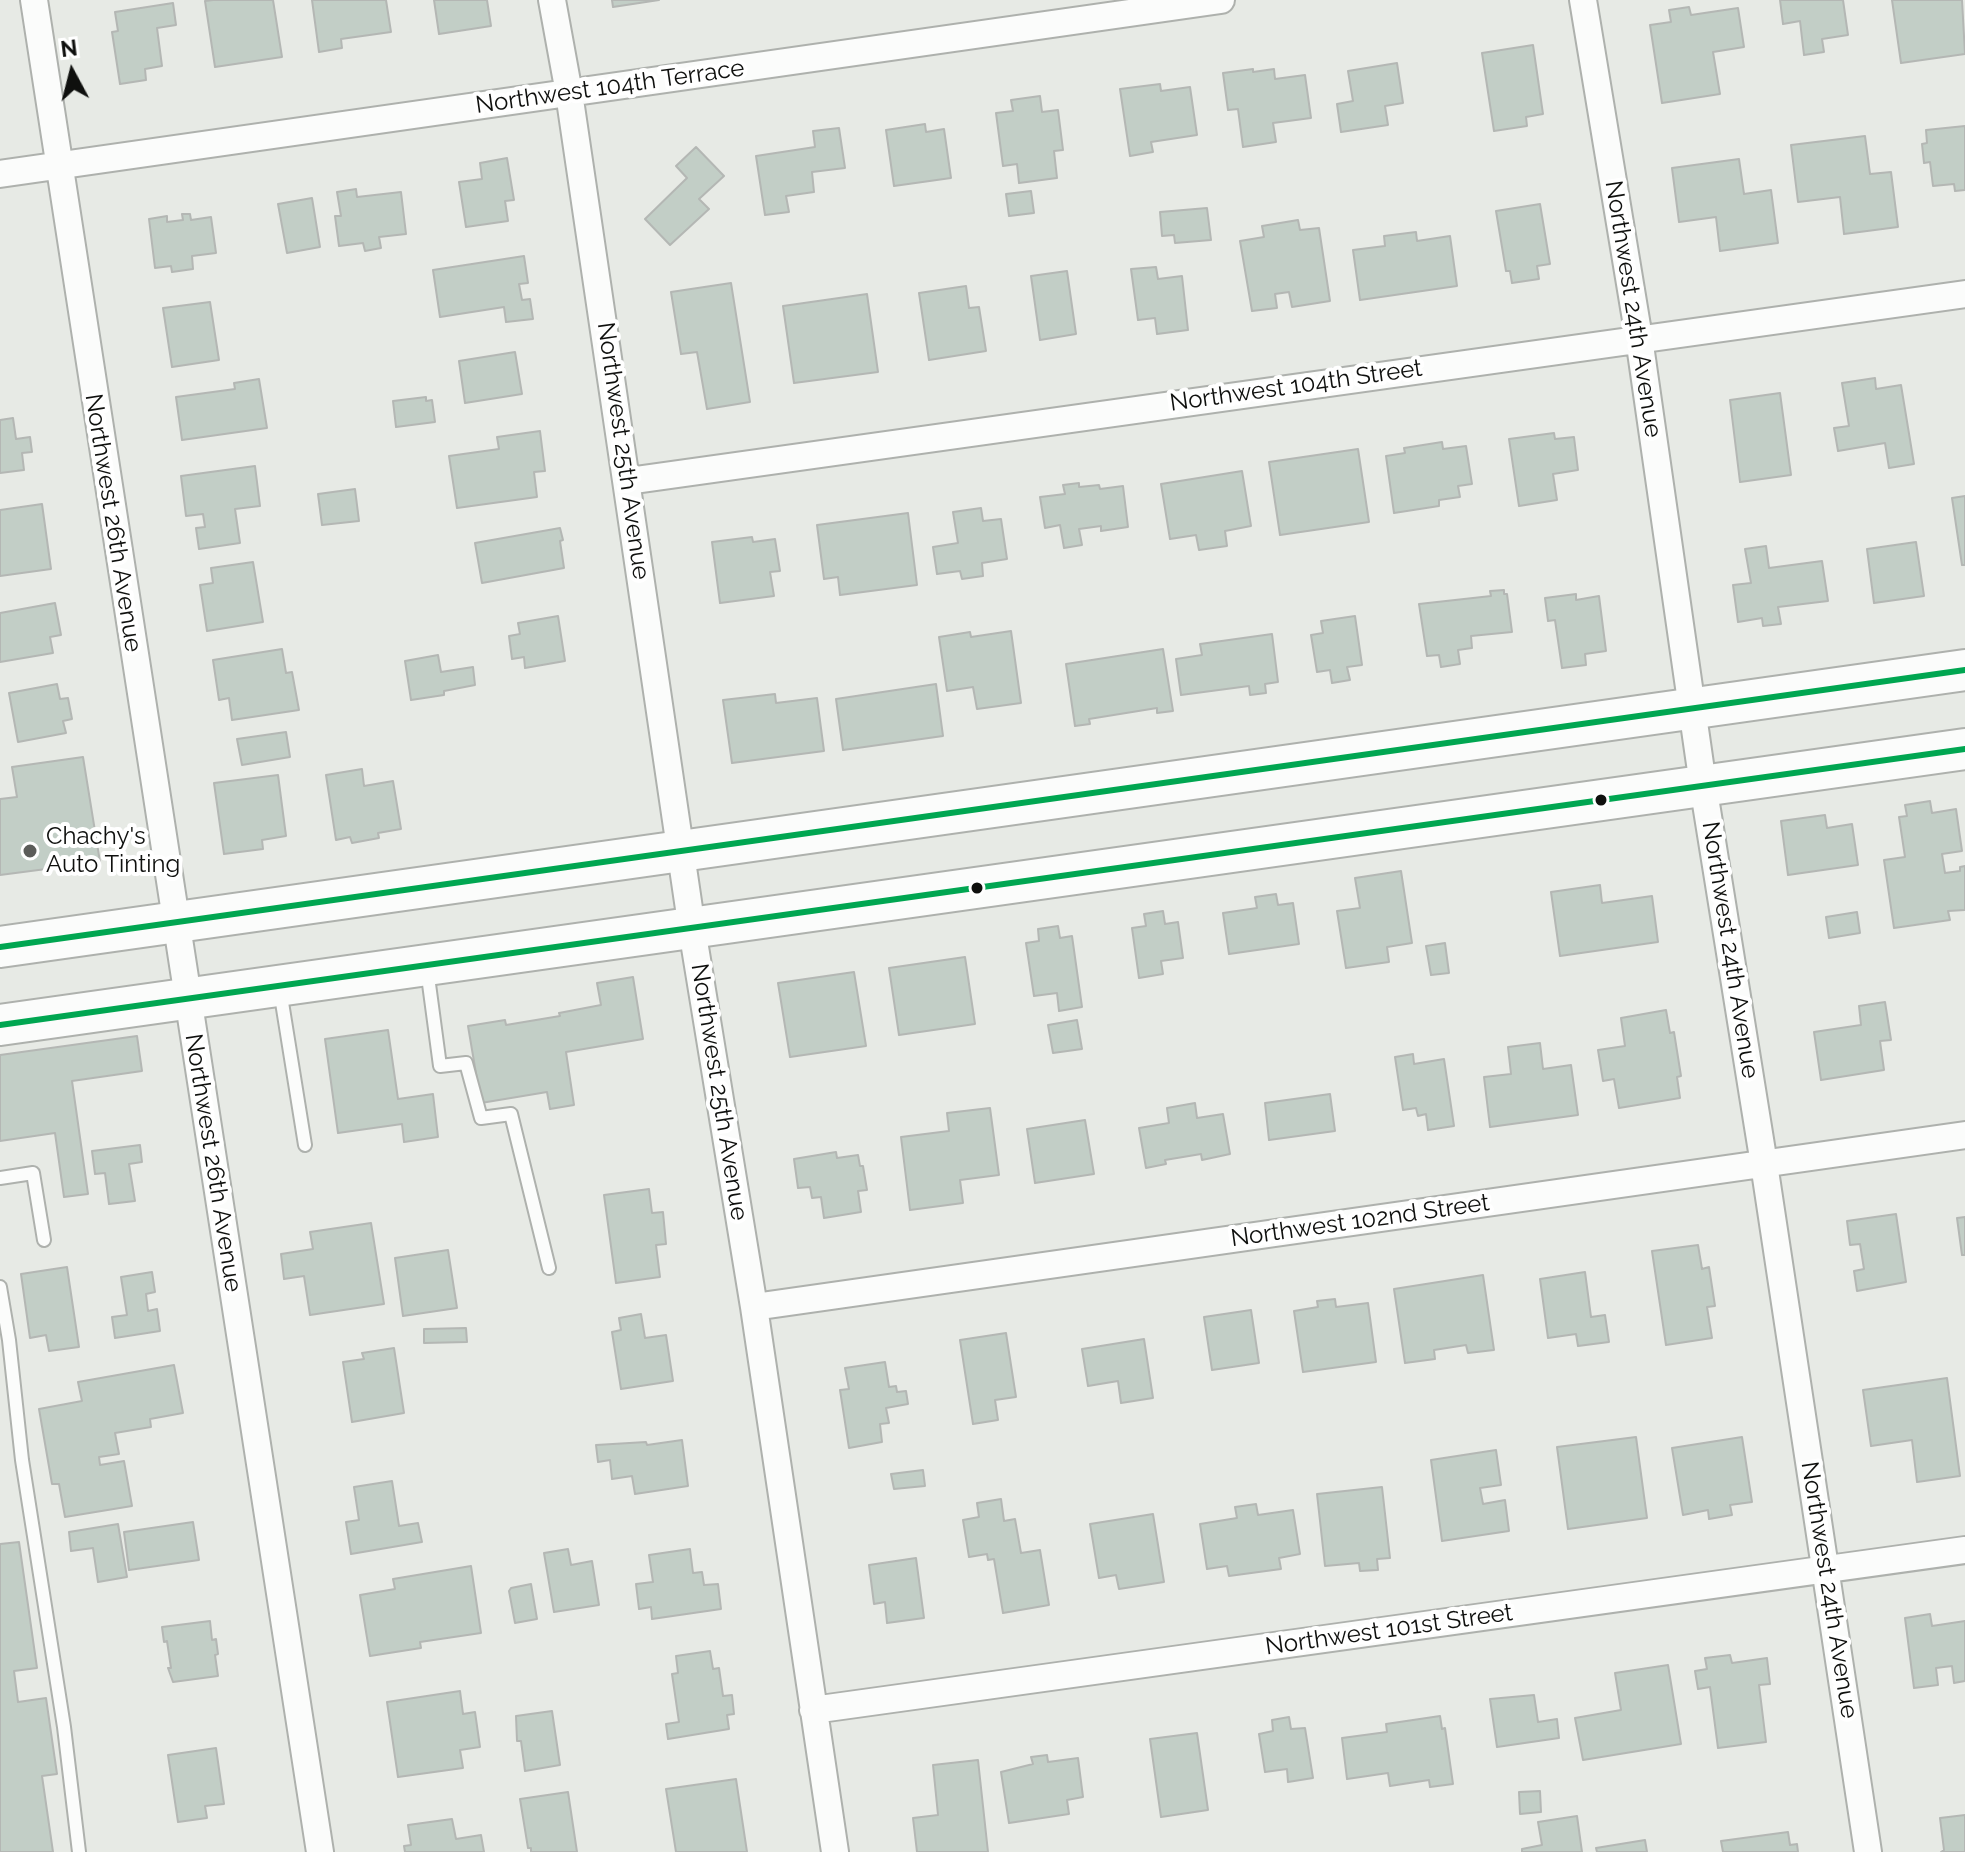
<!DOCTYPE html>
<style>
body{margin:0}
#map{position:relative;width:1965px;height:1852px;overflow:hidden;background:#e7eae5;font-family:Raleway,sans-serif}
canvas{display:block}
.north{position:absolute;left:32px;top:32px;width:80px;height:80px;-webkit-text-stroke:6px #fff;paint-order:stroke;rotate:353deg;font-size:22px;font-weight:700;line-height:32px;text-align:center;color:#0f100e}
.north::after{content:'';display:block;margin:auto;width:28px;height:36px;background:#0f100e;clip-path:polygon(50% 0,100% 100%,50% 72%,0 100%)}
</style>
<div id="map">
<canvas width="1965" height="1852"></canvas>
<div class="north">N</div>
</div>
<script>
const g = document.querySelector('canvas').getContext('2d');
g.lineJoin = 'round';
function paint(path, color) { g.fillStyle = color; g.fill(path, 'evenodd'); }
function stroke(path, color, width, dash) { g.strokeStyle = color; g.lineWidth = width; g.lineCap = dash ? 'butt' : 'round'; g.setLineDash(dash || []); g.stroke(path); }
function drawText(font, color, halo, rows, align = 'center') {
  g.font = font + ' Raleway,sans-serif'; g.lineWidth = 8; g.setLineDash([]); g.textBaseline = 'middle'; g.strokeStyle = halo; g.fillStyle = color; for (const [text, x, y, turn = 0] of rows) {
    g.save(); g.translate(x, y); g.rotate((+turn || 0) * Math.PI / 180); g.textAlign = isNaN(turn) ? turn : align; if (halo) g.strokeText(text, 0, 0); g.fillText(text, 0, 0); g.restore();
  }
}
const building = new Path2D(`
 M213,0H273L282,57L215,67L205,1Z
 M312,0H386L391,32L341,39L342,48L319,52Z
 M434,0H487L491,26L439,34Z
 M612,0H659L613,7Z
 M1780,0H1843L1848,35L1822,39L1824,52L1804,55L1800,21L1783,24Z
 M1892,0H1962L1965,54L1901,63Z
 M173,3L176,25L157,28L162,66L145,69L146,80L120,84L112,32L118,31L115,12Z
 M1689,7L1691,15L1738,8L1744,47L1713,52L1720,94L1662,103L1650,25L1671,22L1669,10Z
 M1533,45L1543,114L1526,117L1527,126L1494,131L1482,53Z
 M1397,63L1403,103L1385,106L1388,125L1341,132L1337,104L1353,101L1348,71Z
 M1253,69V72L1274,69L1275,79L1305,75L1311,118L1273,123L1276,142L1243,147L1238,109L1228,110L1223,73Z
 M1160,84L1161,91L1190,87L1197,135L1151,142L1153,152L1130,156L1120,89Z
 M1040,96L1042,112L1058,110L1063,150L1054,151L1057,178L1019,183L1017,164L1003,166L996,113L1013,111L1011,100Z
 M925,124L926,132L944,129L951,178L894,186L886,130Z
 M1965,126V190L1955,191L1954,184L1933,186L1930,162L1924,163L1922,144L1927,143L1926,130Z
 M839,128L845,168L812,172L814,192L786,196L789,212L765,215L756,156L815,147L813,131Z
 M1865,136L1870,174L1891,172L1898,227L1844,234L1840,197L1798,202L1791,145Z
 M696,147L724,176L699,199L709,209L670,245L645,219L687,178L676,166Z
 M507,158L514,200L505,201L508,221L466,227L459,182L482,179L480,163Z
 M1739,159L1744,194L1771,190L1778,243L1720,251L1716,217L1679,222L1672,168Z
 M356,189L357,197L401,192L406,234L379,237L381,248L365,251L363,243L339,246L335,216H341L337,192Z
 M1031,191L1034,213L1009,216L1006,194Z
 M312,198L320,247L287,253L278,204Z
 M1540,204L1550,264L1537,266L1539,279L1512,283L1510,271H1506L1496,211Z
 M1207,208L1211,240L1175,243L1174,235L1162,236L1160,212Z
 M182,214H190L191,220L211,217L216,253L192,256L193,269L172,272L171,266L155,268L149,219L167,216V222L183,220Z
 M1298,220L1300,230L1319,228L1330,301L1292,307L1289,292L1275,294L1277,308L1252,311L1240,241L1264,237L1262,226Z
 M1416,232L1417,241L1450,236L1457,286L1360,300L1353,250L1385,246L1384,236Z
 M524,256L528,283L519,284L522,300L530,299L533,319L506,322L504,307L440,317L433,270Z
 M1156,267L1158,279L1182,276L1188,330L1157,334L1155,318L1138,320L1131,269Z
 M1067,271L1076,334L1040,340L1031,276Z
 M731,283L750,402L707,409L697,352L681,354L671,292Z
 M966,286L969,308L979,307L986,351L929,360L919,293Z
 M867,294L878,372L794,383L783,306Z
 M210,302L219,360L172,367L163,308Z
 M515,352L522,394L465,403L459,361Z
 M1875,378L1876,389L1901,385L1914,464L1889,468L1885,443L1838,451L1834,428L1849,426L1842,383Z
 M259,379L267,428L182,440L176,397L235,389L234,383Z
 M1780,393L1791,475L1740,482L1730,400Z
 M426,397V401L432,400L435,422L396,427L393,401Z
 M13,418L16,439L30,437L32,452L22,453L24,470L0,473V420Z
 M540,431L545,471L534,472L537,497L457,508L449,456L499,449L497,437Z
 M1554,433L1555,439L1574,437L1578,470L1553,474L1557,500L1519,506L1509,439Z
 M1442,442L1443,449L1466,446L1472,484L1458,486L1460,497L1439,500V506L1394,513L1386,456L1405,453L1404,448Z
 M1358,449L1369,522L1280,535L1269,462Z
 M255,466L260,506L235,509L240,543L199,549L196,528L205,527L203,514L186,516L181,476Z
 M1242,471L1251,526L1225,531L1227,546L1199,550L1196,535L1170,539L1161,484Z
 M1079,483V487L1099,485L1100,489L1123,486L1128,527L1101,531V526L1079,529L1082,545L1064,548L1060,525L1045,528L1040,497L1065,494L1063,485Z
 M355,489L359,521L322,525L318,494Z
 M1965,496V565H1962L1952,498Z
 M42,504L51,569L0,576V510Z
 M981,508L983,521L1001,519L1007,559L982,563L983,576L962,579L960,571L937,574L933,547L958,543L953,512Z
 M908,513L917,585L840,595L838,577L824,579L817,525Z
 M560,528L563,540L560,541L564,568L482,583L475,543Z
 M752,537L753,542L775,539L780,571L770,572L774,596L720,603L712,542Z
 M1916,542L1924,596L1874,603L1867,549Z
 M1766,546L1769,568L1822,561L1828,601L1778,607L1781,624L1763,626L1762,618L1738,622L1733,585L1751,583L1745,549Z
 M253,562L263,622L207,631L200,585L213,583L211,568Z
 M1504,590V594H1507L1512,632L1471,636L1472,648L1458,650L1460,664L1441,667L1439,655L1427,656L1419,604L1491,596L1490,591Z
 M1576,594V600L1599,596L1606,651L1585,654L1586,665L1562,668L1555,620L1548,621L1545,598Z
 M55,603L61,635L50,637L53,653L0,662V613Z
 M558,616L565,661L525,668L524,657L512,659L509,636L520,634L518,623Z
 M1355,616L1362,665L1347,667L1350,680L1332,683L1330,670L1317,672L1311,635L1323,633L1321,621Z
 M1011,631L1021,703L977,709L973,687L947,691L939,637L970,632L971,637Z
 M1272,634L1278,682L1265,684L1266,693L1250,695L1249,686L1181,695L1176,659L1202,655L1200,644Z
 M282,649L286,673L292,672L299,710L232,720L229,698L219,700L213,660Z
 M1163,649L1173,711L1157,713V708L1089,719L1090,724L1075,726L1066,664Z
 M438,655L441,672L473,667L475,685L444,691V695L411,700L405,661Z
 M57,684L60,699L68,698L72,719L63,721L66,733L18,742L9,693Z
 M936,684L943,736L843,750L836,699Z
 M775,694L776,703L817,698L824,751L732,763L723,700Z
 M286,732L290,757L242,765L237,739Z
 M83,757L100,862L0,875V799L17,797L12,767Z
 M362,769L364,786L393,781L401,829L378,833L379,838L352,843L350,837L336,840L326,775Z
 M278,775L286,836L262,840L263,849L224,854L214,783Z
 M1930,801L1932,813L1956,809L1962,851L1942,854L1945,873L1960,871V867L1965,866V910L1948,911L1950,920L1894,928L1884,860L1905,857L1899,817L1907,816L1905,805Z
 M1825,815L1827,828L1852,824L1858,865L1788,875L1781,821Z
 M1401,871L1412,943L1387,947L1389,962L1346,968L1337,911L1360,908L1355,878Z
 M1600,885L1602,903L1652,896L1658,942L1560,956L1551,892Z
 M1276,894L1278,905L1293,903L1299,944L1229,954L1223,913L1257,908L1255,897Z
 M1163,911L1165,924L1178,922L1183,958L1161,961L1163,974L1139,978L1132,928L1146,926L1144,914Z
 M1857,912L1860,933L1829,938L1826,917Z
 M1058,926L1060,938L1072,936L1082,1007L1059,1011L1057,993L1034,996L1026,943L1039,941L1038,929Z
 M1445,943L1449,973L1431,975L1426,946Z
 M965,957L975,1024L899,1035L889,968Z
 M854,972L866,1046L790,1057L778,983Z
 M633,977L643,1039L566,1052L574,1105L550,1109L547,1092L481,1103L468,1026L505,1020L506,1025L560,1016L559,1013L601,1005L597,983Z
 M1885,1002L1891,1040L1880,1041L1884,1070L1821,1080L1814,1032L1861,1025L1859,1006Z
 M1666,1010L1670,1033L1674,1032L1681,1076L1677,1077L1680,1098L1619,1108L1614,1079L1603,1081L1598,1050L1625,1046L1621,1018Z
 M1077,1020L1082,1049L1053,1053L1048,1025Z
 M388,1030L398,1099L433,1094L438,1137L404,1142L402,1124L338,1133L325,1039Z
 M137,1036L142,1071L72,1081L88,1194L64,1197L55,1133L0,1141V1055Z
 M1540,1043L1543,1069L1571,1065L1578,1115L1490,1127L1484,1077L1511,1074L1508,1047Z
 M1413,1054L1414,1064L1444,1059L1454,1126L1428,1130L1426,1114L1418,1116L1416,1108L1403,1110L1395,1057Z
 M1330,1094L1335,1131L1269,1140L1265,1103Z
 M1195,1103L1197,1118L1223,1114L1230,1154L1202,1160L1201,1154L1165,1160L1166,1164L1146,1168L1139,1128L1169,1123L1167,1108Z
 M990,1108L999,1175L960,1180L963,1203L910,1210L901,1137L949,1131L947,1113Z
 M1085,1120L1094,1174L1035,1183L1027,1129Z
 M140,1145L142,1162L129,1164L135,1201L109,1204L105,1173L95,1174L92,1151Z
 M836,1152L837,1158L858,1155L860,1166H863L867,1190L858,1191L861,1212L824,1218L821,1197L812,1198L810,1187L798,1188L794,1159Z
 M649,1189L652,1213L663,1212L666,1244L656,1245L660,1277L616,1283L604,1195Z
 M1896,1214L1906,1282L1857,1291L1854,1271L1864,1269L1860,1244L1850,1245L1847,1221Z
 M1965,1217V1255H1962L1957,1218Z
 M371,1223L384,1304L310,1315L304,1276L284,1279L281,1254L313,1249L310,1232Z
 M1698,1245L1702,1269L1709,1267L1715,1306L1707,1307L1712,1338L1666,1345L1652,1251Z
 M448,1250L457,1308L403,1316L395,1258Z
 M67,1267L79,1347L49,1351L46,1335L30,1338L21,1274Z
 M152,1272L155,1292L146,1294L148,1311L157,1309L160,1331L115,1338L112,1317L127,1315L121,1277Z
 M1585,1272L1591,1317L1605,1315L1609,1342L1578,1346L1576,1334L1548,1338L1540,1279Z
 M1483,1275L1494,1350L1468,1353L1466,1345L1434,1350L1435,1359L1405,1363L1394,1289Z
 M1335,1299L1336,1307L1368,1303L1376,1362L1303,1372L1294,1311L1318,1307L1317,1301Z
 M1251,1310L1259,1363L1212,1370L1204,1317Z
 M641,1314L645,1338L666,1335L673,1381L621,1389L612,1332L621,1330L619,1318Z
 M466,1328L467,1342L424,1343V1329Z
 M1006,1333L1016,1397L995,1400L998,1420L973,1424L960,1340Z
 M1144,1339L1153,1398L1121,1403L1118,1381L1088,1386L1082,1349Z
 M394,1348L404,1413L352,1422L343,1362L364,1359L362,1353Z
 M885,1362L889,1387L896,1386L897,1392L906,1391L908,1404L886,1408L889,1423L880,1424L882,1442L849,1448L840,1390L849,1389L845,1368Z
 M174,1365L183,1413L150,1419L151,1427L115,1433L119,1454L99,1457L100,1465L124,1461L132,1506L65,1517L59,1484H52L39,1409L82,1401L78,1382Z
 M1947,1378L1960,1476L1917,1482L1912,1440L1871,1446L1863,1390Z
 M1636,1437L1647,1518L1568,1529L1557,1447Z
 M1742,1437L1752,1502L1730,1505L1732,1515L1709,1519L1708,1510L1683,1515L1672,1448Z
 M682,1440L688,1486L635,1494L632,1476L612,1479L610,1460L598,1462L596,1445L646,1442L647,1445Z
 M1496,1450L1501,1485L1480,1488L1483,1504L1505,1500L1509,1531L1442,1541L1431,1460Z
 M923,1470L925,1486L894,1489L891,1474Z
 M392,1481L399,1526L418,1523L422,1542L351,1554L346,1522L359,1520L354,1487Z
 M1382,1487L1390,1558L1377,1559L1378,1570L1360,1571L1359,1563L1325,1566L1317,1494Z
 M1001,1499L1004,1521L1015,1519L1021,1553L1040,1550L1049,1605L1003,1613L994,1559L988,1560L987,1554L969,1557L963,1520L979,1517L977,1503Z
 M1256,1504L1258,1515L1293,1510L1300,1554L1279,1558L1281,1569L1229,1576L1227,1566L1207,1569L1200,1524L1237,1518L1235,1507Z
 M1153,1514L1164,1582L1119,1589L1116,1575L1099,1578L1090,1524Z
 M193,1522L199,1560L129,1570L124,1532Z
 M118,1524L127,1577L98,1582L93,1548L71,1551L69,1532Z
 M19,1542L37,1668L14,1671L18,1702L46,1698L57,1774L42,1776L53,1852H0V1544Z
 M568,1549L571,1565L592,1561L599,1605L554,1612L544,1553Z
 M690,1549L693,1573L702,1572L704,1585L718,1584L721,1609L652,1619L651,1607L639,1609L636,1584L653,1582L649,1555Z
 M916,1558L924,1618L887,1623L885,1602L874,1604L869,1565Z
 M471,1566L481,1633L420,1642L421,1648L370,1656L360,1595L395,1589L393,1579Z
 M531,1584L537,1619L515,1623L509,1591L511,1588Z
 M1930,1614L1932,1626L1965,1621V1681L1954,1683L1952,1666L1936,1668L1938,1685L1914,1688L1905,1618Z
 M210,1621L212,1640L216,1639L218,1654L215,1655L218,1676L173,1682L168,1668H171L167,1641L164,1642L162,1627Z
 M710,1651L713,1669L719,1668L723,1696L732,1695L734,1714L727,1715L729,1729L668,1739L666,1724L679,1722L672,1674L678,1673L676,1656Z
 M1730,1655L1732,1663L1767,1658L1770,1684L1759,1685L1766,1742L1718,1748L1710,1687L1698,1689L1695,1671L1707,1669L1705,1658Z
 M1668,1665L1681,1744L1583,1760L1575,1718L1621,1710L1615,1673Z
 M460,1691L463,1714L475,1712L480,1747L460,1750L463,1768L398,1777L387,1702Z
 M1534,1695L1538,1722L1557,1719L1559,1738L1497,1747L1490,1699Z
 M552,1711L560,1765L525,1771L521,1741H517L516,1716Z
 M1440,1716L1442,1729L1445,1728L1453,1784L1430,1787L1429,1780L1390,1786L1388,1773L1347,1779L1342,1738L1387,1732L1386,1724Z
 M1289,1717L1291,1729L1305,1728L1313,1778L1288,1782L1287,1769L1265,1772L1259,1734L1273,1731L1272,1720Z
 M1197,1733L1208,1810L1161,1817L1150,1739Z
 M216,1748L224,1804L205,1806L207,1818L178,1822L168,1755Z
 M1047,1755L1048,1762L1078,1758L1083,1797L1067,1800L1069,1814L1009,1823L1001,1772L1033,1764L1031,1757Z
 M978,1760L988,1852H917L913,1818L938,1815L933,1765Z
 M736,1779L747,1852H676L666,1789Z
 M1540,1791L1541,1812L1520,1814L1519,1792Z
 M568,1792L577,1852H531V1848H528L520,1799Z
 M1965,1815V1852H1941L1944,1850L1940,1818Z
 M1577,1816L1582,1852H1522V1849L1542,1845L1538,1822Z
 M452,1819L456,1839L481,1835L484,1852H405L404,1846L411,1845L408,1825Z
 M1788,1832L1790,1845L1797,1844L1798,1852H1723L1721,1841Z
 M1645,1840L1647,1852H1597L1596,1848Z`);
const lane = new Path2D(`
 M427,969L440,1066L466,1063L481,1118L511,1114L549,1268
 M280,990L305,1145
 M0,1178L33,1173L44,1240
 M0,1287L9,1340L22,1460L64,1727L79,1852`);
const street = new Path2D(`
 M34,0L320,1852
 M552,0L569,93L692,929L754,1307L835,1852
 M1583,0L1639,338L1703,785L1764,1164L1868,1852
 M0,174L1221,0
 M628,481L1965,294
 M754,1307L1965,1135
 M813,1710L1965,1550`);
const primary = new Path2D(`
 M0,947L1965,670
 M0,1025L1965,749`);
const bus1 = new Path2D(`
 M0,947L1965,670
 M0,1025L1965,749`);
const markers = [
 [1601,800,7,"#0f100e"],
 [30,851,8,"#5b5c59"],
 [977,888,7,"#0f100e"]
];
const streetNames = [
 ["Northwest 104th Terrace",610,87,-8],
 ["Northwest 24th Avenue",1633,309,81],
 ["Northwest 104th Street",1296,386,-8],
 ["Northwest 25th Avenue",623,451,82],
 ["Northwest 26th Avenue",113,523,81],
 ["Northwest 24th Avenue",1730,950,81],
 ["Northwest 25th Avenue",719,1092,81],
 ["Northwest 26th Avenue",213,1163,81],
 ["Northwest 102nd Street",1360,1221,-8],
 ["Northwest 24th Avenue",1829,1590,81],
 ["Northwest 101st Street",1389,1630,-8]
];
const poiNames = [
 ["Chachy's",46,837],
 ["Auto Tinting",46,865]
];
paint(building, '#c2cec6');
stroke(building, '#b4b7b4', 2);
stroke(lane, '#aeb1ad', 16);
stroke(street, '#aeb1ad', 30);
stroke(primary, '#aeb1ad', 44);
stroke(lane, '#fbfcfb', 12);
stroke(street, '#fbfcfb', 26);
stroke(primary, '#fbfcfb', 40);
stroke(bus1, '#00a651', 6);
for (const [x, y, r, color] of markers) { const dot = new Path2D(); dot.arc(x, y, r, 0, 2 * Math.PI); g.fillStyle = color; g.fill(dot); stroke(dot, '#fff', 3); }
drawText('24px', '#0f100e', '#fff', streetNames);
drawText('24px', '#0f100e', '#fff', poiNames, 'left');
</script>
